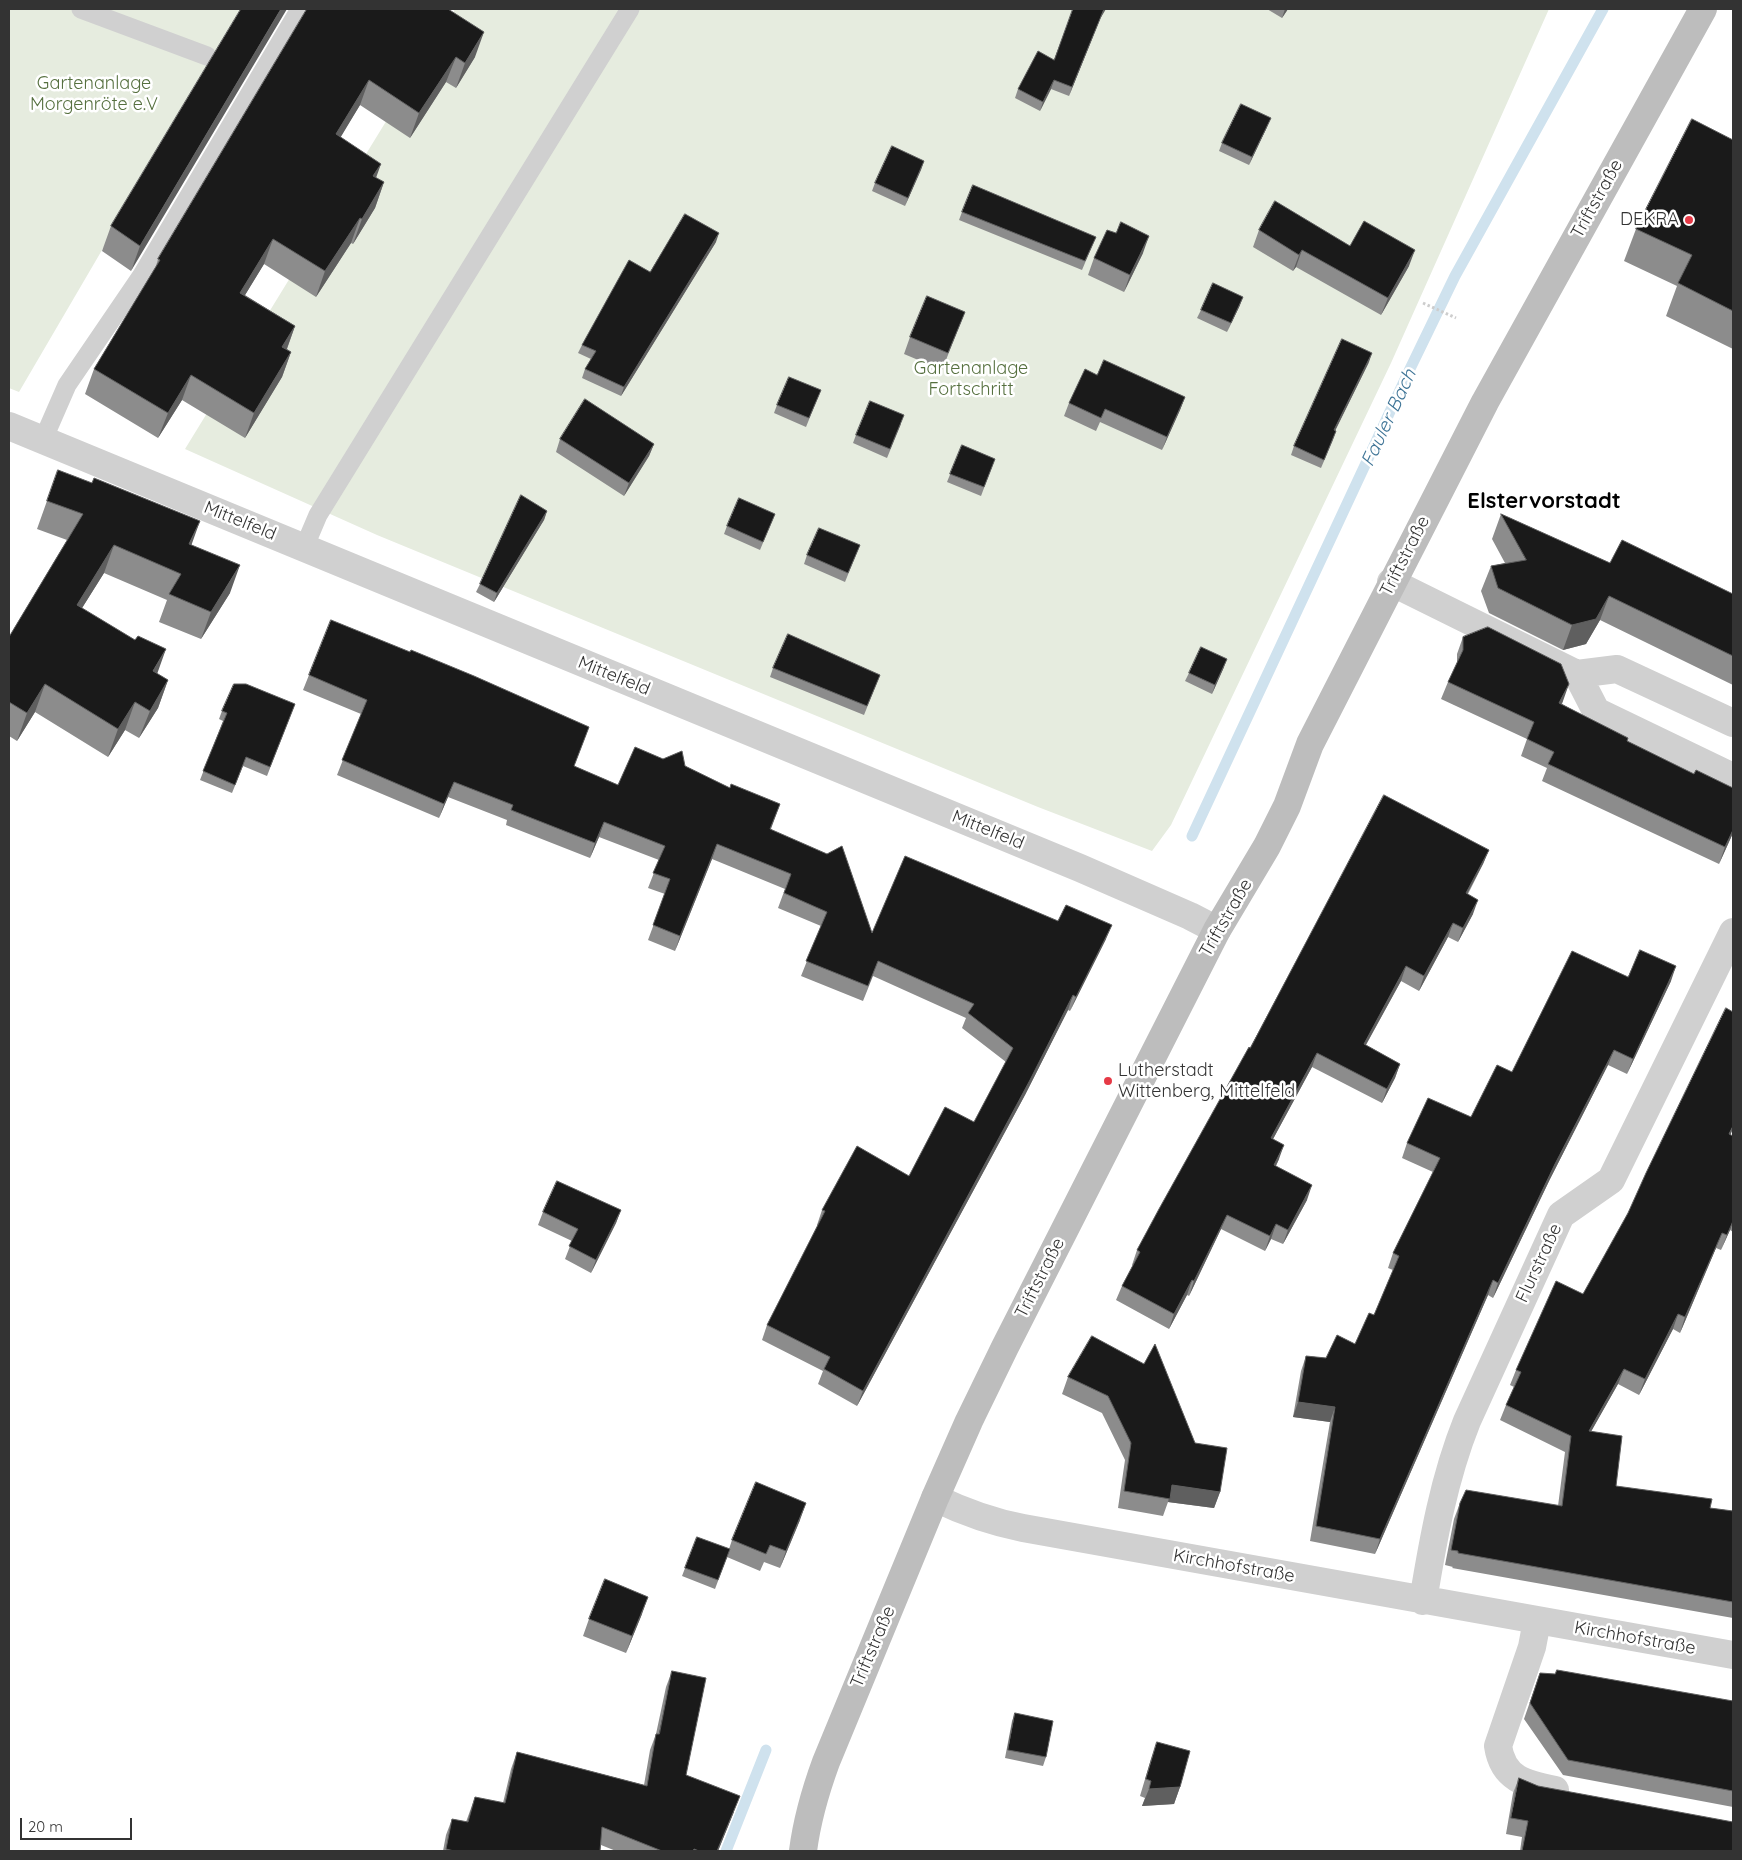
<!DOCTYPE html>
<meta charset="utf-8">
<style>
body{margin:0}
#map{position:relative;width:1742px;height:1860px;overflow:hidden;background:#fff;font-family:Quicksand,sans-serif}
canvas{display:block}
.frame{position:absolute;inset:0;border:10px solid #333;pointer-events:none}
.scale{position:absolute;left:20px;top:1818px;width:112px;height:22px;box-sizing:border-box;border:2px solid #333;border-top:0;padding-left:6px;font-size:15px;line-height:18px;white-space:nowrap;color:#333;-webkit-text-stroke:4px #fff;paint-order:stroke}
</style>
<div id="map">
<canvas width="1742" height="1860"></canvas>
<div class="frame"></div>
<div class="scale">20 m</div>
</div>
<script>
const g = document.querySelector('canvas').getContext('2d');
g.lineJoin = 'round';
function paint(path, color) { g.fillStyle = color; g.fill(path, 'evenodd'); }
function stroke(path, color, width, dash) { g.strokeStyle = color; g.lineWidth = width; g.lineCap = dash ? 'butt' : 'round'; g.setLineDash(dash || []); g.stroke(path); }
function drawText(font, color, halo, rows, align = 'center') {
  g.font = font + ' Quicksand,sans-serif'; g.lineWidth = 5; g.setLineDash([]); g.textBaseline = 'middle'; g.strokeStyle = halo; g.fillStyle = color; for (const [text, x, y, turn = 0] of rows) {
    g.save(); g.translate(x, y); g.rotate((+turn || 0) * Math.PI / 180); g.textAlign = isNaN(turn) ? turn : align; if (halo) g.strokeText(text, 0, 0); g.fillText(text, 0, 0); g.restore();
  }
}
const green = new Path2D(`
 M9,9H243L19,392L9,388Z
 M455,9H1549L1391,363L1171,825L1152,851L1038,807L377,535L185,449Z`);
const stream = new Path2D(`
 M1192,836L1408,373L1455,276L1603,9
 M726,1851L766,1750`);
const path = new Path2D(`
 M1423,303L1456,318`);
const lane = new Path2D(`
 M81,9L207,56
 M43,440L67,385L142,275L300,9
 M304,548L318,515L630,9`);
const street = new Path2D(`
 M9,426L1080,868L1190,916L1217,930
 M1391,582L1577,674L1617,669L1733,723
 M1577,674L1596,711L1733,777
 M935,1498C964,1512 992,1522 1023,1528L1733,1655
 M1423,1601C1433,1540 1444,1478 1467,1421L1561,1215L1611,1180L1733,932
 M1537,1621L1532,1647L1498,1746C1503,1779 1525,1784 1555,1790`);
const secondary = new Path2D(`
 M803,1851C807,1820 815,1792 826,1762L935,1498L969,1421L1005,1347L1217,930L1267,846L1287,806L1310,744L1485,402L1703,9`);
const wall = new Path2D(`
 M241,9L131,271L102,251L111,226Z
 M307,9L475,57L456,88L446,82L410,138L360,105L340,137L376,178L384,182L375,208L353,244L351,243L316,297L264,264L245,295L295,326L287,349L291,352L282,377L245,438L182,400L158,438L85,394L94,369L156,266L158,259Z
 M1267,9H1288L1282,18Z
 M1100,19L1069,96L1051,89L1040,111L1015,98L1018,89L1054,60Z
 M1267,127L1249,165L1219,151L1222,143Z
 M1733,140V349L1666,316L1677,286L1624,261L1636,229Z
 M924,161L905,206L872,191L875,183Z
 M962,212L1096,237L1082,270L959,220Z
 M1259,230L1350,246L1409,266L1381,315L1296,267L1293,271L1253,247Z
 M716,242L621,396L582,378L585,369L591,359L578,353L582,345L650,272Z
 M1143,253L1124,292L1088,275L1094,258Z
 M1240,305L1227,332L1197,318L1201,310Z
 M965,312L942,370L904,354L910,337Z
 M1369,362L1335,431H1336L1333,440L1321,468L1291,455L1294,446Z
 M1097,375L1185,397L1180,410L1162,450L1100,422L1096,431L1064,416L1069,403Z
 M821,390L806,427L774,413L777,405Z
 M901,424L887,458L853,443L856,435Z
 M560,439L654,444L649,456L624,496L556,452Z
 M962,445L995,459L981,496L947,482Z
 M58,470L191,544L230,593L201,639L159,622L167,600L104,573L82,608L157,674L168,680L158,708L139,738L125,730L108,757L35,712L17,741L9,736V637L67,540L37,529Z
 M547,511L544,520L494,602L476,592L480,584Z
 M775,514L760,550L724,534L727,526Z
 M1501,514L1610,563L1733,594V685L1600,620L1586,644L1563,650L1489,613L1481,591L1491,566L1505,563L1492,539Z
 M860,545L845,582L804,564L807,555Z
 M1463,637L1563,701L1562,704L1627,741L1694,774L1733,788V833L1719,864L1542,781L1547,768L1521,756L1527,739L1441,699L1448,682L1457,663V654Z
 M1224,667L1212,694L1185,681L1189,673Z
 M773,668L880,675L864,715L770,677Z
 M309,675L589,727L574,766L618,785L663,759L685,766L730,788L780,804L771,829L872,933L1058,921L1106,939L1070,1011L1068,1010L1025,1095L857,1406L818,1384L823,1371L762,1340L767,1325L818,1225H817L822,1210L909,1176L974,1122L1006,1062L962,1028L966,1018L873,976L863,1001L801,976L821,926L778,908L785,889L712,859L675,951L648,940L665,894L648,888L659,860L599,837L590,858L506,825L507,820L448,797L439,818L337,775L361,714L303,690Z
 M295,704L267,776L243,766L232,793L200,780L223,721L219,719L222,711Z
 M1489,850L1483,864L1468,894L1473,914L1458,942L1448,937L1419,991L1401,981L1366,1045L1400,1064L1395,1078L1382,1103L1312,1067L1273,1139L1279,1159L1276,1166L1307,1200L1283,1244L1271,1239L1265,1251L1221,1229L1189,1296L1187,1295L1169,1329L1116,1300L1122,1286L1133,1265H1132L1137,1250L1250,1048Z
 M1628,977L1671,981L1627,1074L1608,1065L1550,1179L1493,1298L1488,1295L1375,1554L1310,1541L1330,1422L1293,1417L1301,1371L1306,1356L1326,1358L1355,1344L1374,1315L1393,1270L1388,1268L1393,1253L1433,1172L1402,1158L1407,1143L1471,1117L1512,1072Z
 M1731,1135L1733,1136V1232L1730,1230L1721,1250L1716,1248L1680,1333L1673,1329L1639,1395L1618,1384L1591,1431L1616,1486L1710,1508L1733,1511V1618L1452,1568L1453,1567L1445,1565L1454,1519L1460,1503L1558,1506L1565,1452L1500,1420L1506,1405L1514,1387L1510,1385L1516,1370L1583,1294Z
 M621,1210L616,1223L591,1273L565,1259L572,1241L538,1225L543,1212Z
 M1092,1336L1195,1443L1220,1492L1214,1508L1168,1502L1163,1516L1118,1508L1125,1460L1102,1413L1062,1394L1068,1377Z
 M800,1520L780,1568L764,1562L760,1571L727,1557L715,1589L682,1576L697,1537L729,1549L732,1540Z
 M642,1614L626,1653L583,1636L589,1619Z
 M672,1671L686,1775L734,1812L718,1851H616L601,1845L600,1851H443L446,1835L452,1819L466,1822L475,1797L503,1803L511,1769L517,1752L644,1785L650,1750L656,1734L666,1687Z
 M1540,1673L1733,1701V1807L1563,1775L1524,1719Z
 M1015,1713L1046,1757L1043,1766L1005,1758L1012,1721Z
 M1157,1742L1180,1787L1174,1804L1142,1806L1145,1798L1140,1796L1151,1759Z
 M1519,1778L1538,1786L1733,1851H1520L1522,1837L1506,1834L1513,1793Z`);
const shadedWall = new Path2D(`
 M281,9H287L131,271L140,246Z
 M1104,9H1106L1100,19L1069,96L1072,87Z
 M1285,9H1288L1282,18Z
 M484,32L475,57L456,88L465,63Z
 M456,57L446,82L410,138L419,113Z
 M369,80L360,105L327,160L336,134Z
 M1054,80L1051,89L1040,111L1043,102Z
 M1271,118L1267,127L1249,165L1252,157Z
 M924,161L921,170L905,206L908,198Z
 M381,164L372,189L373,176Z
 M384,182L375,208L353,244L362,219Z
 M360,218L351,243L316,297L325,271Z
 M719,233L716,242L621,396L624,387Z
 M1149,236L1143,253L1124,292L1130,275Z
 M273,239L264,264L231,318L240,293Z
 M1302,250L1296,267L1293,271L1299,255Z
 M1415,250L1409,266L1381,315L1388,298Z
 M1243,297L1240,305L1227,332L1231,323Z
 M295,326L286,351L282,347Z
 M291,352L282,377L245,438L254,413Z
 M1372,353L1369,362L1331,439L1334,430Z
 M191,375L182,400L158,438L168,413Z
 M1185,397L1180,410L1162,450L1167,437Z
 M654,444L649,456L624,496L629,483Z
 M547,511L544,520L494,602L497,593Z
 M200,521L190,549L189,544Z
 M114,545L104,573L67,632L77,605Z
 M240,565L230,593L201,639L211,612Z
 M1609,596L1600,620L1586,644L1563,650L1572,625Z
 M166,649L156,677L153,671Z
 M1227,659L1224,667L1212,694L1215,685Z
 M168,680L158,708L139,738L150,711Z
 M45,684L35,712L17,741L27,713Z
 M1569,684L1563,701L1553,720L1559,703Z
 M135,702L125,730L108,757L118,729Z
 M454,782L448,797L439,818L444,804Z
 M604,822L599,837L590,858L595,843Z
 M1733,830V833L1719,864L1725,847Z
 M717,844L712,859L675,951L680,936Z
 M1489,850L1483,864L1460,907L1466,893Z
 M1478,900L1473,914L1458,942L1463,928Z
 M1453,923L1448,937L1419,991L1424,976Z
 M1112,925L1106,939L1070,1011L1076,997Z
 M1406,966L1401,981L1358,1059L1364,1044Z
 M1676,966L1671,981L1627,1074L1633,1059Z
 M1073,995L1068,1010L1025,1095L857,1406L863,1391Z
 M1614,1050L1608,1065L1550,1179L1493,1298L1498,1283L1555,1164Z
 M1317,1053L1312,1067L1266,1152L1271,1138Z
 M1400,1064L1395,1078L1382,1103L1387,1089Z
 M1733,1126V1129L1724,1149L1729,1134Z
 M1284,1145L1279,1159L1269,1180L1274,1165Z
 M1312,1185L1307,1200L1283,1244L1288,1230Z
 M621,1210L616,1223L591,1273L596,1260Z
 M1227,1215L1221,1229L1189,1296L1194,1281Z
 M1733,1221L1730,1230L1721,1250L1727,1235Z
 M1276,1224L1271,1239L1265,1251L1270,1236Z
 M1722,1233L1716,1248L1680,1333L1685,1317Z
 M1192,1280L1187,1295L1169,1329L1174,1314Z
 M1493,1280L1488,1295L1375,1554L1380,1539Z
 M1678,1314L1673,1329L1639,1395L1645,1379Z
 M1624,1369L1618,1384L1583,1446L1589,1431Z
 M1298,1402L1335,1407L1330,1422L1293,1417Z
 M1172,1485L1220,1492L1214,1508L1168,1502Z
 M806,1503L800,1520L780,1568L786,1551Z
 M648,1597L642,1614L626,1653L632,1636Z
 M1180,1787L1174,1804L1142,1806L1149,1789Z
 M740,1796L718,1851H717Z`);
const building = new Path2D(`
 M241,9H281L140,246L111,226Z
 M307,9H448L484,32L465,63L456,57L419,113L369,80L336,134L381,164L373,176L384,182L362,219L360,218L325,271L273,239L240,293L295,326L282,347L291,352L254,413L191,375L168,413L94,369L160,260L158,259Z
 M1073,9H1104L1072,87L1054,80L1043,102L1018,89L1038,51L1054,60Z
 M1241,104L1271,118L1252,157L1222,143Z
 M1692,119L1733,140V311L1678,283L1692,255L1636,229Z
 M892,146L924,161L908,198L875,183Z
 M973,185L1096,237L1085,261L962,212Z
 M1275,201L1350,246L1364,221L1415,250L1388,298L1302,250L1299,255L1259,230Z
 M685,214L719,233L624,387L585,369L596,351L582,345L629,260L650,272Z
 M1121,222L1149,236L1130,275L1094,258L1107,230L1116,233Z
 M1213,283L1243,297L1231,323L1201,310Z
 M927,296L965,312L948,353L910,337Z
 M1342,339L1372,353L1334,430L1336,431L1324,460L1294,446Z
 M1104,360L1185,397L1167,437L1105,409L1101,418L1069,403L1085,369L1097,375Z
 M789,377L821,390L809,418L777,405Z
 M585,399L654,444L629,483L560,439Z
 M870,401L904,415L890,449L856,435Z
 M962,445L995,459L984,487L950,474Z
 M58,470L92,483L94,478L200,521L189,544L240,565L211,612L169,594L181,574L114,545L77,605L135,640L138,636L166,649L153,671L168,680L150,711L135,702L118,729L45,684L27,713L9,702V637L83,514L47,501Z
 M521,495L547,511L497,593L480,584Z
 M739,498L775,514L763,542L727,526Z
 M1501,514L1610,563L1622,540L1733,594V656L1609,596L1596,619L1572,625L1498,588L1491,566L1526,560Z
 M819,528L860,545L848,573L807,555Z
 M331,620L410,652L411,650L474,676L589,727L574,766L618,785L635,747L663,759L682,751L685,766L730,788L731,784L780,804L770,829L827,854L842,846L872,933L905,856L1058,921L1066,905L1112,925L1076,997L1073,995L1030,1080L863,1391L824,1369L830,1357L767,1325L825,1211L822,1210L857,1146L909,1176L945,1107L974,1122L1013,1048L968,1013L974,1004L878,961L868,986L806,961L827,912L784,893L791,874L717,844L680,936L653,925L670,879L653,873L665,846L604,822L595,843L511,810L513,805L454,782L444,804L342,760L367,700L309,675Z
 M1488,627L1561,664L1569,684L1559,703L1628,738L1627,741L1694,774L1696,770L1733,788V830L1725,847L1548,764L1554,752L1527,739L1534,722L1448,682L1463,650V637Z
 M788,634L880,675L867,706L773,668Z
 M1201,647L1227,659L1215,685L1189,673Z
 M234,684H246L295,704L270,767L246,757L235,785L203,771L227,713L222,711Z
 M1384,795L1489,850L1466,893L1478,900L1463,928L1453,923L1424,976L1406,966L1364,1044L1400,1064L1387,1089L1317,1053L1271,1138L1284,1145L1274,1165L1312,1185L1288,1230L1276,1224L1270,1236L1227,1215L1194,1281L1192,1280L1174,1314L1122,1286L1140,1252L1137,1250L1159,1209L1249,1047L1250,1048Z
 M1640,950L1676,966L1633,1059L1614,1050L1555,1164L1498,1283L1493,1280L1380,1539L1316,1526L1335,1407L1298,1402L1306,1356L1326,1358L1337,1335L1355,1344L1369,1313L1374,1315L1399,1256L1393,1253L1440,1158L1407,1143L1428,1098L1471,1117L1497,1065L1512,1072L1572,951L1628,977Z
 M1726,1008L1733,1012V1126L1729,1134L1733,1136V1221L1727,1235L1722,1233L1685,1317L1678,1314L1645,1379L1624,1369L1589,1431L1622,1436L1616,1486L1712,1499L1710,1508L1733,1511V1602L1458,1553V1551L1451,1550L1460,1503L1466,1490L1562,1506L1571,1436L1506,1405L1521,1372L1516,1370L1556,1281L1583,1294L1628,1213L1646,1173Z
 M557,1181L621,1210L596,1260L569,1246L578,1229L543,1212Z
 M1092,1336L1144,1364L1155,1344L1195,1443L1227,1448L1220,1492L1172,1485L1170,1499L1124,1491L1131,1443L1108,1396L1068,1377Z
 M756,1482L806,1503L786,1551L770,1545L766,1554L732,1540Z
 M697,1537L730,1549L718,1580L685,1568Z
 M605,1579L648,1597L632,1636L589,1619Z
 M1557,1670L1733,1701V1791L1568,1760L1530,1703L1540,1673L1555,1674Z
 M672,1671L706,1678L686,1775L740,1796L717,1851H699L694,1849L693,1851H662L602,1827L600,1851H454L446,1849L452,1819L468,1822L475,1797L505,1803L517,1752L647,1786L656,1734H659Z
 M1015,1713L1053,1721L1046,1757L1008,1750Z
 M1157,1742L1190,1751L1180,1787L1149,1789L1151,1781L1146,1779Z
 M1519,1778L1538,1786L1733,1822V1851H1522L1528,1821L1511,1818Z`);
const markers = [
 [1689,220,5,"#e63946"],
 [1108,1081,5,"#e63946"]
];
const parkNames = [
 ["Gartenanlage",94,84],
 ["Morgenröte e.V",94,105],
 ["Gartenanlage",971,369],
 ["Fortschritt",971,390]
];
const streetNames = [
 ["Triftstraße",1597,199,-61],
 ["Mittelfeld",240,521,22],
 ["Triftstraße",1405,556,-63],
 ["Mittelfeld",614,676,22],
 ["Mittelfeld",988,830,22],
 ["Triftstraße",1226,918,-60],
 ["Flurstraße",1539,1263,-65],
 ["Triftstraße",1040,1278,-63],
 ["Kirchhofstraße",1234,1566,10],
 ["Kirchhofstraße",1635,1638,10],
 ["Triftstraße",873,1647,-67]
];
const poiNames = [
 ["DEKRA",1679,220],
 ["Lutherstadt",1118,1071,"left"],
 ["Wittenberg, Mittelfeld",1118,1092,"left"]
];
const waterNames = [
 ["Fauler Bach",1389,418,-65]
];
const districtNames = [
 ["Elstervorstadt",1544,501]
];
paint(green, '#e6ecdf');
stroke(stream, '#cfe2ee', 11);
stroke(path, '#cdcdcd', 3, [2.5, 2.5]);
stroke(lane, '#d0d0d0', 19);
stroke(street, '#d0d0d0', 28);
stroke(secondary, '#bdbdbd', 28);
paint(wall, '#8c8c8c');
paint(shadedWall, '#5f5f5f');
paint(building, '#1a1a1a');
stroke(building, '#5f5f5f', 1);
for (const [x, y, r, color] of markers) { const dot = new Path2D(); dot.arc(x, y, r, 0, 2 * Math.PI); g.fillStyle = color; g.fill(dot); stroke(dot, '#fff', 2); }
drawText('18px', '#56703f', '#fff', parkNames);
drawText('18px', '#333', '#fff', streetNames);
drawText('18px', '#333', '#fff', poiNames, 'right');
drawText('italic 19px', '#3f7597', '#fff', waterNames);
drawText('bold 22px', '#000', '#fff', districtNames);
</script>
